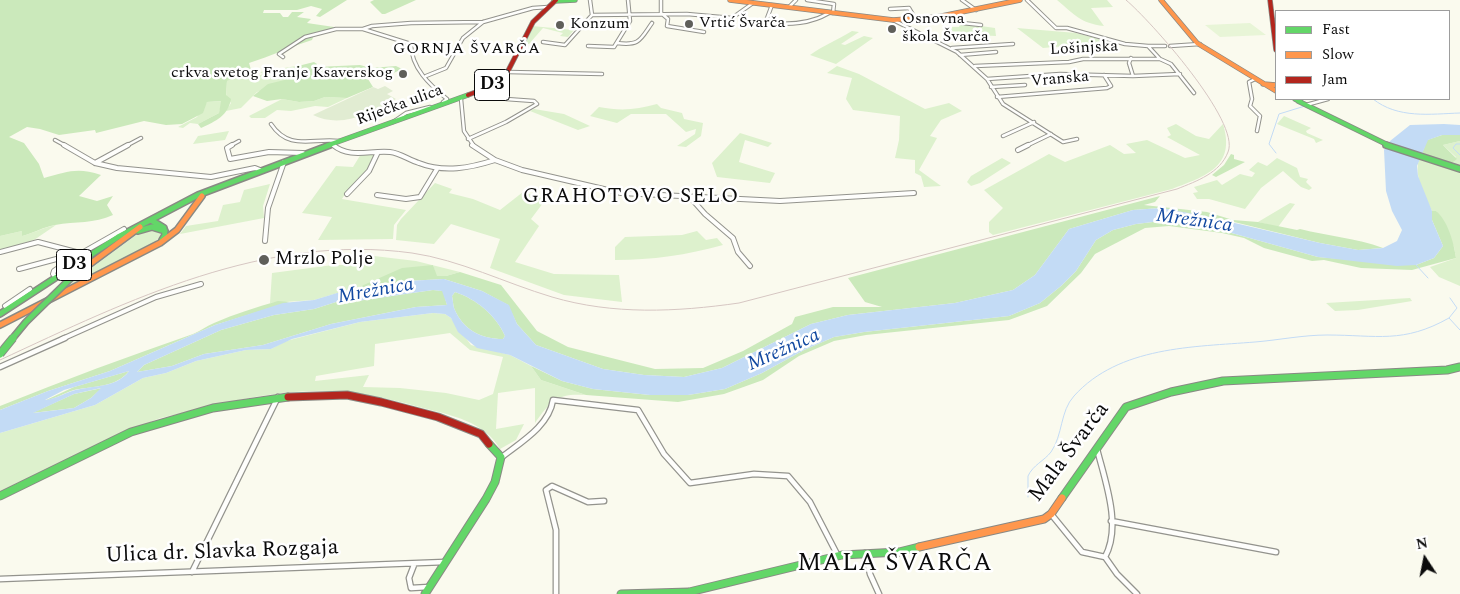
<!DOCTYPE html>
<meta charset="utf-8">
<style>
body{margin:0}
#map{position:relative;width:1460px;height:594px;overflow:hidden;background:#fafaee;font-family:Spectral,serif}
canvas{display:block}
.legend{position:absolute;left:1275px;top:10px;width:175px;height:90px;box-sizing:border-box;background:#fff;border:1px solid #9d9d9d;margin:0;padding:6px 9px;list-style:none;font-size:15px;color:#0b0b0b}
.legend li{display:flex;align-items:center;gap:10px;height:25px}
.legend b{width:25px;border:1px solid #9d9d9d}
.north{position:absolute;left:1400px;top:534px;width:50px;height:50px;-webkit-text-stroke:4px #fff;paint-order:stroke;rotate:349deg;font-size:14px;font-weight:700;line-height:20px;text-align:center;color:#0b0b0b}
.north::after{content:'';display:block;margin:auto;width:18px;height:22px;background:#0b0b0b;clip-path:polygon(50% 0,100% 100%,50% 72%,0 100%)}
</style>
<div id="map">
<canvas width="1460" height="594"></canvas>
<ul class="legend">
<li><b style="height:6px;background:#63d668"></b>Fast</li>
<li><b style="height:6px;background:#ff974d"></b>Slow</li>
<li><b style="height:6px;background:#b3261e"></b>Jam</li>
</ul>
<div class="north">N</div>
</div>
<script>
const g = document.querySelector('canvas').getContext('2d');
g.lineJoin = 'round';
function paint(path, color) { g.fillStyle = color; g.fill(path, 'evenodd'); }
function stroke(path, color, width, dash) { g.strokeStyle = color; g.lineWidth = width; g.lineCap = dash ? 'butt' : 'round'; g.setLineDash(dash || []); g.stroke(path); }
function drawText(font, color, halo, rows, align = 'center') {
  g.font = font + ' Spectral,serif'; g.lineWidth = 5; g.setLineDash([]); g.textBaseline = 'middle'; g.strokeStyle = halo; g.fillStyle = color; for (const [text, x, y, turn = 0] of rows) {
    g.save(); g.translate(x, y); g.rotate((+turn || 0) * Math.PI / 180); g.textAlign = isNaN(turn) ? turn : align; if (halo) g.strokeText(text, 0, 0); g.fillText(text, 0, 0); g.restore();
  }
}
const green = new Path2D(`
 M1057,0H1107L1113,7L1091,8L1104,26C1080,23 1075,15 1057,0Z
 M960,23L995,28L996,36L974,35L957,38L949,27H959Z
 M532,26L574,30L568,37L560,36L563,33L543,28L529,44H523Z
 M1017,28L1076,33L1110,42L1043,48Z
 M852,31L859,32L841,44L845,45L864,36L873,38L836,64L810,55C824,45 837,40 852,31Z
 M302,65L296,71L307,75L257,92L241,108L226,111L231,103L226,96L227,81L245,75L251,79L263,74L260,72Z
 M837,66L859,74L925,109L949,103L962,111L941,120L930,136L937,138L919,170L941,186L924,187L921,176L915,173V160L895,158L899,140L900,116L853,110L846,99L852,78L827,73Z
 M325,97L347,98L328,107L315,106L291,111L277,110L265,118H251L249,116L282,99L299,102L314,101Z
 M222,101L219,113L198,124L190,123L183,128L178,127L197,117L207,102Z
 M657,104L661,108L682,113L684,119L703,123L701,136L686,147L677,146L695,134L696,129L686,132L666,114H631L617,123L590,116L599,107C620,111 636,110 657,104Z
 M534,109L564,114L590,126L578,130L530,111Z
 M1284,116L1311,128L1306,131L1307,133L1323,140L1316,143L1314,139L1277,124Z
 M1176,124L1196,136L1209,139L1223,124C1236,167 1206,176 1172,189L993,235L989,232V222L1003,208L984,190L1049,154L1065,162L1110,145L1124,154L1136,153L1126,144L1147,140L1185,158L1200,155L1167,137L1171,135L1167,128Z
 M229,131L225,140L193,144L198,136Z
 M740,133L772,143L768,147L745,140L739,162L775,173L770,183L717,177L712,163Z
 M1460,141V166L1450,164L1456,157L1443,145Z
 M374,153C371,175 352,182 342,199L406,210L394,225L393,239L318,240L332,217L302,213L336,166L353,167L361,154Z
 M1002,158L1011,163L980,183L971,186L967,182L971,176Z
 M1277,158L1297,168L1300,177L1308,179L1306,182L1312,188L1309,190L1301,187L1283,171L1261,188L1245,209L1209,199H1197L1193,193L1198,192L1194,187L1217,180L1222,185L1240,174L1252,177L1255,173L1249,170L1258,162L1267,166Z
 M1419,159L1460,171V286L1439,277L1430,267L1456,258L1454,247L1436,211H1432C1424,195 1414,177 1419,159Z
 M435,183L452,189L449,193L473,199L500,210L523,192L546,199L531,219L539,226L515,262L554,274L619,275L622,302L564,295L490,268L500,239L451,224L434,244L396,240L397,225L401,219Z
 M270,184L263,206L264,218L180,234L186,226L218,221L223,205L240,202L244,190Z
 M1290,203L1295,204L1278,227L1258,222Z
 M56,225L34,240L0,250V236L22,231V236C34,233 44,227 56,225Z
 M152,229L162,234L153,244L70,286H67L139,233Z
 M697,231L706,240L717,238L723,245C687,255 652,260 615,260V247L625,237L682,235Z
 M374,256L416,261L460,272L446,276H436L433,265L314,300L270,303L272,273L333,265H362L368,262Z
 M1410,298L1412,301L1358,310L1335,311L1326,303Z
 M433,313L445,314L451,318L471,345L510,355L531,366L541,380L586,395C558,393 551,400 535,423V388L498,393L496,429L524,424L516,440L500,449C485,422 451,415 423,408C401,402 379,396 356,393C304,386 246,397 195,410C182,414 168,415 155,420C103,443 51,467 0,492V433L95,405L143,378L166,373L196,361L246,350L271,349L286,341L360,322ZM450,333L470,350L503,357L493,394L479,400L446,393L400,388L363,387L369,375L315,381L316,376L374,366L375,344Z`);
const forest = new Path2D(`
 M0,0H347L320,17L316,16L322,9L311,6L297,10H264L263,13H280L283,17H288L292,12H304L297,17L311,19L307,23L334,27L333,31L314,35L312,40C290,47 271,56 249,63L252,73L227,81L226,95L231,99C228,116 216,121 201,128L198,124L219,113L221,101L207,102L203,113L182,124L166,125L144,121L96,133L95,130L59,135L40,129L27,127L9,137L24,143L39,164L44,178C67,172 77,167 101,175L79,196L97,201L113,196L107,205L113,215C94,224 76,221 55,225C43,227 34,233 22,236V231L0,236Z
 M374,0H416L385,14H382L370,2Z
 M314,62L317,64L316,67L360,65L371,68L396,66L402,69L383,78L378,76L368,79L373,87L347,98L325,97L314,101L299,102L282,99L267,101L253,96L268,84L305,75L296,71L302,65Z
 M1442,135H1460V141L1443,145L1457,159L1450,164L1421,156L1427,140Z
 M1231,154L1234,155V159L1245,162L1216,177L1212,175L1224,165Z
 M1160,196L1155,202L1144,205L1207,212L1233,220L1258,222L1297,230L1300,229C1328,236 1356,238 1383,248L1358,250L1320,243L1234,222L1161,208L1133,210L1069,229L1035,275L1013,290L955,303L848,315L811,324L722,368L684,377L644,375L603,369L536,345L517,324L508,305L482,291L444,279L407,281L350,291L402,268L433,265L437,276H446L460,272L501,285L537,331L568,347L655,369L703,368L743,351L792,324L795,317L833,307H882L865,302L848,278Z
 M1432,211H1436C1448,221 1454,243 1456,258L1412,270L1361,268L1324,260L1312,261L1264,248L1244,238L1222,233L1169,226L1145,228L1095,254L1081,273L1047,306L1009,320L866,335L834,341L799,356L763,380L724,394L678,402L586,395L541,380L531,366L562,381L593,389L650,395H688L725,389L762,373L804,350L834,337L864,332L1009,316L1040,303L1061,286L1076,271L1096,240L1113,230L1136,224L1161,221L1192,226L1228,232L1318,257L1416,265L1434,258L1443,246L1432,220Z
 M433,290L443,291L447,305L416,307L331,324L263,345L204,354L172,366L137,372L144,365L221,330L274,315L314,309L339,301H357Z
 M455,292C476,299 496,315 505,336L503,339C481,339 463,330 454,308C453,305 453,300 452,296Z
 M278,301L290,302L215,325L110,371L48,391L0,410V406C64,380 129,356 193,334C200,331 207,326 214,323C235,314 256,307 278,301Z
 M129,371C116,388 92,386 74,390C64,393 55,399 44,401L74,387Z
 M102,388L91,398L74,408L32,413L74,394Z`);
const cemetery = new Path2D(`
 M385,86L393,91L387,94L396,99C370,113 342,129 313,115L373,87L378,89Z`);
const pitch = new Path2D(`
 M1250,23L1266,35L1220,37L1205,25Z`);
const water = new Path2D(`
 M1444,124L1460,125V135H1442L1428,140L1417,166L1418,176L1432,211V220L1443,246L1434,258L1416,265L1397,266L1318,257L1228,232L1192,226L1161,221L1136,224L1113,230L1096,240L1076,271L1061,286L1040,303L1009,316L864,332L834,337L804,350L762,373L725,389L688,395H650L593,389L562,381L510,355L477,348L458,332L451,318L445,314L433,313L360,322L292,339L271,349L246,350L196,361L166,373L143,378L95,405L0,433V410L48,391L110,371L215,325L283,303L314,300L337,293L407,281L444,279L482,291L509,305L517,324L536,345L603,369L644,375L684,377L722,368L811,324L848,315L955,303L1013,290L1035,275L1069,229L1133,210L1161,208L1205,216L1320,243L1358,250L1383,248L1397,241L1402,230L1392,211L1386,191L1384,150L1390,141L1410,125ZM433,290L442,291L447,305L416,307L331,324L263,345L204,354L172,366L137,372L144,365L221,330L274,315L314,309L339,301H357ZM455,292C476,299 496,315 505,336L503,339C481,339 463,330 454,308C453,305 453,300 452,296ZM129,371C116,389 90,385 72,391C63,394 55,399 45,400L64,390ZM101,388L91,398L74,408L33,413L74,394Z`);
const stream = new Path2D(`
 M1373,99C1398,119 1430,114 1460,113
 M1460,144H1456L1453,148L1460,155
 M1276,153L1269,144L1279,114L1305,106
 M1416,265L1428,278
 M1450,298L1457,308L1449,318L1460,330
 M1028,497V476C1033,465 1044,461 1051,452C1063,435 1060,411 1074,396C1119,346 1194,347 1255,342C1279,340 1303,335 1327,335C1377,335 1403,344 1449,318`);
const streetFar2 = new Path2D(`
 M661,0V13L668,19L667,26L704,32
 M807,0L834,4L833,13
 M962,0L976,10
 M1027,0L1056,28H1067L1125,44L1148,46
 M772,5L766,21L769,23C790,25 810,24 829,13
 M789,7L796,0
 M890,9L909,8L916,20
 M592,15L687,14L732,18L753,3
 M937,17L944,21L981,25
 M893,20L957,52L987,79L1003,104L1063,142L1077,139
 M363,29L411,44C411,68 430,85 447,99L443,102
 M543,42L565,45L592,15L590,0
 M617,43C640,46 640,40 652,23
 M588,46L614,47L630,21L628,0
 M1170,46L1200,44
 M952,48L1013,44
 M960,55L996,52
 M283,57L279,54L305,37L336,29H363L372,26L411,23L483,22L533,8L548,7
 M1160,59L1171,64L1194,93
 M975,66L1069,62L1083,59H1160L1148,46H1165
 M509,72L602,74
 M426,76L446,68L463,38L483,22
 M1133,76L1180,74
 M987,79L1060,74L1133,76L1129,63L1131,58
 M1255,79L1249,82L1252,99L1250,106L1260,116L1257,131
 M991,87L1025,85
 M997,97L1107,88L1111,86L1104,75
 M461,99L464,131L474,146
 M1306,105L1328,99
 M393,122L406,113L430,107
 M271,124C289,151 311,138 339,141
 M1003,136L1034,122
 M468,139L506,122L537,104L534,101L506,99
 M55,140L66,146
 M332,144L335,146
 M126,146L141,138
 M230,146L239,141
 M1026,146L1051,134`);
const streetFar1 = new Path2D(`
 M64,145L95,163L117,168L211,177L255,168L260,170
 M232,145L227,148L230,159L269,152L303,153
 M333,145C350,159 370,150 390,152C400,153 409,160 419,163C444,173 470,168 495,160
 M472,145L495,160L522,170L621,193L780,201L914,193
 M1018,150L1028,145
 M95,163L128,145
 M347,194L369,171L378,152
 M377,195L406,199L420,197L437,169
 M689,196L705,214L733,238L738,252L750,266
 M265,241L268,208L284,162
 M0,252L38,242L80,253L54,271L53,274L56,277
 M80,254L124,229
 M19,269L79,253
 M5,306L30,289
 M62,339L156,297L201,284`);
const street = new Path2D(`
 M0,367L65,338
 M1097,449C1105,481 1122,526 1105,557L1117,574L1137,594
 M502,457C521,442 549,426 553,400L638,410L664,454L690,483L754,474L788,476L810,502L838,556
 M1051,514L1082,552L1105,557
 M1111,521L1276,552
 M865,553L870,574L879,594
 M414,565L409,578L411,588L429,587
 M192,572L278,397
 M0,579L445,562
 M556,594V530L546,490L552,486L588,502L604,501`);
const fastFar2 = new Path2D(`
 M554,1L575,0
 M1295,99L1301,102
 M1298,101L1390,146
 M326,146L468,95`);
const fastFar1 = new Path2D(`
 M1386,145L1460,169
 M151,220L164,228L165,235L162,240
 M138,231L152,227L165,231
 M0,314L118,237L198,195L330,145`);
const fast = new Path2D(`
 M0,496L131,432L213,408L288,397
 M1062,498L1126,407L1171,392L1223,381L1447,370L1460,367
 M425,594L486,499L495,482L501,457L489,444
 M621,594L689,592L842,555L899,552L919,547`);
const slowFar2 = new Path2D(`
 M730,0L893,20L937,17L1020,0
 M1161,0L1197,43L1276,91
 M1263,84L1276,85`);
const slowFar1 = new Path2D(`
 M71,278L140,227
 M0,325L160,243L177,230L202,196`);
const slow = new Path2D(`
 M919,547L1044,519L1051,514L1062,498`);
const jamFar1 = new Path2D(`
 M1270,0L1276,50
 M468,95L489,87L508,71L533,22L556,0`);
const jam = new Path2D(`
 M288,397L347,395L381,402L438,417L481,434L489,444`);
const rail = new Path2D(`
 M0,360C129,300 265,233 412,253C460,260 505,283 552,297C613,315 676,312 739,303L1177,189C1197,181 1220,173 1228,152C1241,122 1150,20 1126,0`);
const fastBridgeFar1 = new Path2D(`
 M12,339L26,322L71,278`);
const fastBridge = new Path2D(`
 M0,354L13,338`);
const markers = [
 [689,24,5,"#5f5f5a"],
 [560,25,5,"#5f5f5a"],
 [892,29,5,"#5f5f5a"],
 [403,74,5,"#5f5f5a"],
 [264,260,6,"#5f5f5a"]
];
const farPoinames = [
 ["Osnovna",902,20],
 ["škola Švarča",902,38],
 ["Vrtić Švarča",699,24],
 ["Konzum",570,25],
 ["crkva svetog Franje Ksaverskog",393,74,"right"]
];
const farStreetnames = [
 ["Lošinjska",1084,49,-3],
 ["Vranska",1060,80,-5],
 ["Riječka ulica",400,106,-20]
];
const farNeighbourhoodnames = [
 ["GORNJA ŠVARČA",467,50]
];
const shields = [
 [492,85,35],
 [74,265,35]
];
const shieldNames = [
 ["D3",492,85],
 ["D3",74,265]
];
const poiNames = [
 ["Mrzlo Polje",275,260]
];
const waterNames = [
 ["Mrežnica",1194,222,8],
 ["Mrežnica",376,292,-10],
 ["Mrežnica",784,351,-24]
];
const quarterNames = [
 ["GRAHOTOVO SELO",631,198]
];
const nearStreetnames = [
 ["Mala Švarča",1070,453,-53],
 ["Ulica dr. Slavka Rozgaja",222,553,-2]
];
const nearQuarternames = [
 ["MALA ŠVARČA",895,565]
];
paint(green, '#ddf1cd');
paint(forest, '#cbe9bb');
paint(cemetery, '#e1ecd2');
paint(pitch, '#e8f5d7');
paint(water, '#c3dbf5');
stroke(stream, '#c3dbf5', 1);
stroke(streetFar2, '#93938d', 4.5);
stroke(streetFar1, '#93938d', 6);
stroke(street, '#93938d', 7);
stroke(fastFar2, '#898984', 5.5);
stroke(fastFar1, '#898984', 8);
stroke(fast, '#898984', 9);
stroke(slowFar2, '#898984', 5.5);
stroke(slowFar1, '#898984', 8);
stroke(slow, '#898984', 9);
stroke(jamFar1, '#898984', 5.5);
stroke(jam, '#898984', 9);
stroke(streetFar2, '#fefefc', 2.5);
stroke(streetFar1, '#fefefc', 4);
stroke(street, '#fefefc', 4.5);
stroke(fastFar2, '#63d668', 4);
stroke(fastFar1, '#63d668', 5);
stroke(fast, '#63d668', 7);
stroke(slowFar2, '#ff974d', 4);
stroke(slowFar1, '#ff974d', 5);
stroke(slow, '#ff974d', 7);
stroke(jamFar1, '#b3261e', 4);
stroke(jam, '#b3261e', 7);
stroke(rail, '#d6c6c2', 1);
stroke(fastBridgeFar1, '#898984', 8, []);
stroke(fastBridge, '#898984', 9, []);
stroke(fastBridgeFar1, '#63d668', 5);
stroke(fastBridge, '#63d668', 7);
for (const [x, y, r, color] of markers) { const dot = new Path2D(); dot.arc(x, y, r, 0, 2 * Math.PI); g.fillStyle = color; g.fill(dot); stroke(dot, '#fff', 2); }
drawText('16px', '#0b0b0b', '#fff', farPoinames, 'left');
drawText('16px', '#0b0b0b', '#fff', farStreetnames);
g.letterSpacing = '1px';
drawText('16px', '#0b0b0b', '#fff', farNeighbourhoodnames);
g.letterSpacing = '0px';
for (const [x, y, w] of shields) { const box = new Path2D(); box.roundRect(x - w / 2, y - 15.5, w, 31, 4); g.fillStyle = '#fff'; g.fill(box); stroke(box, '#0b0b0b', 1); }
drawText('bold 18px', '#0b0b0b', null, shieldNames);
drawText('19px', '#0b0b0b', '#fff', poiNames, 'left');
drawText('italic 20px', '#1148a0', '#fff', waterNames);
g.letterSpacing = '1px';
drawText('21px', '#0b0b0b', '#fff', quarterNames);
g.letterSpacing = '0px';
drawText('22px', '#0b0b0b', '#fff', nearStreetnames);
g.letterSpacing = '1px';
drawText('25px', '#0b0b0b', '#fff', nearQuarternames);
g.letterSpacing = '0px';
</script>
